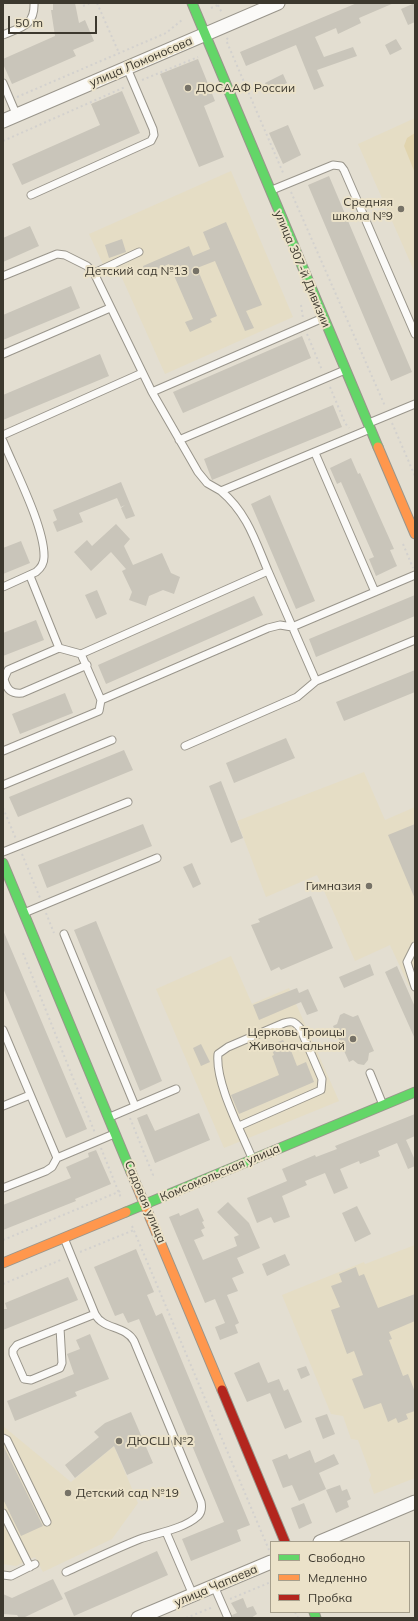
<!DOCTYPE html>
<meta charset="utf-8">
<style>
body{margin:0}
#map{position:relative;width:418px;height:1621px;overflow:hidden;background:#e3ded1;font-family:Mulish,sans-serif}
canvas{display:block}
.frame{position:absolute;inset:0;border:4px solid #3c382e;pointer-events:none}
.legend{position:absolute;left:270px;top:1541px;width:140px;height:72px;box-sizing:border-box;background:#ebe2c9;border:1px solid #a59e8b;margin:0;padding:5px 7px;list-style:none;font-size:12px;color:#3c382e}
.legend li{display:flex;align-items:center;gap:8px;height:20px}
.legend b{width:20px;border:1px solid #a59e8b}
.scale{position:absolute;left:8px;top:16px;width:89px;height:18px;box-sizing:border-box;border:2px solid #3c382e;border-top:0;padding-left:5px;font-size:12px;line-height:14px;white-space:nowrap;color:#3c382e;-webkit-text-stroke:3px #ebe2c9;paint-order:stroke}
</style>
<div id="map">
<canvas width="418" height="1621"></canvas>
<div class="frame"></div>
<ul class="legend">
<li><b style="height:5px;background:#63d668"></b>Свободно</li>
<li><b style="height:5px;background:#ff974d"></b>Медленно</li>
<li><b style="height:5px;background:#b3261e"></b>Пробка</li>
</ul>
<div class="scale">50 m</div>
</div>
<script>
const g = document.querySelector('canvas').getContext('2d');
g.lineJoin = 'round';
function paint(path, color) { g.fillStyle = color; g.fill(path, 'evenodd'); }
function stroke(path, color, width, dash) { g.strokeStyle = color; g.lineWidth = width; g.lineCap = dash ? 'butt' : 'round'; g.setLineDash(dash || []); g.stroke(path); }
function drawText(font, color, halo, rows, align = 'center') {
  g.font = font + ' Mulish,sans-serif'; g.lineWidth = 4; g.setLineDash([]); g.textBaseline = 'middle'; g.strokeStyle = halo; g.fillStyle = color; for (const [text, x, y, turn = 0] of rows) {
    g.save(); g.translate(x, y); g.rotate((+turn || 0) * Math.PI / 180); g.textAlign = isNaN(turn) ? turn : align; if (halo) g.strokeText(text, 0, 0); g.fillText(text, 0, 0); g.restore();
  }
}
const built = new Path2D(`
 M415,118V273L358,144Z
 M231,171L293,317L165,374L118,269L107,273L89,234Z
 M364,772L385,820L415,807V983L409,986L390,945L355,961L317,875L266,897L237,821Z
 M231,956L252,1004L289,988L339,1101L224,1148L156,989Z
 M415,1245V1478L374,1494L369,1480L371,1475L358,1440L351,1439L343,1416L331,1414L282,1295L364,1262L365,1264Z
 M3,1426L71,1482L114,1446L138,1503L112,1539L43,1572L35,1557L16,1566L3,1564Z`);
const green = new Path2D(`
 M415,133V173L404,146L407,138Z`);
const building = new Path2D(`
 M53,3H75L79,23L85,20L94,41L73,50L76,56L12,84L3,64V59L55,36L51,10H53Z
 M357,3H394L359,18L361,23L338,34L336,28L315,37L324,57L353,47L357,56L317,70L324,86L314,90L296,45L246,66L240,52Z
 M415,3V22L408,25L401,9Z
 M396,39L402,49L390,55L385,45Z
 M198,59L215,101L204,106L224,157L199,167L160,74Z
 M283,74L287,83L269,91L265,83Z
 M122,91L140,133L22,185L12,164L100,125L91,104Z
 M288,125L301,155L283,164L269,133Z
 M329,176L412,372L391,381L308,185Z
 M226,222L262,305L246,311L254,328L245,331L215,261L197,268L217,316L210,319L212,322L190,332L185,322L193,319L169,264L146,274L143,266L189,246L193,256L210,249L203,232Z
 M30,226L39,246L3,262V238Z
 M122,239L126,252L109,258L105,245Z
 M71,286L80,308L3,340V315Z
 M302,336L311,358L183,413L173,392Z
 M100,354L109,376L3,420V395Z
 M333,405L342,427L212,480L204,459Z
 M351,458L358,474L360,473L394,549L390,550L397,566L376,576L369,559L374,557L341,482L337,484L330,468Z
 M121,482L135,516L126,519L121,508L125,505L121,507L117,498L79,513L83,522L57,532L53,522L57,520L53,510Z
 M270,495L315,601L296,609L251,504Z
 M116,524L130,539L124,546L133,565L162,553L171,573L180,577L174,594L163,590L149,596L146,606L129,600L132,592L122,571L126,569L111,552L91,571L74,552L87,540L92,546Z
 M21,541L30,563L3,574V548Z
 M97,590L107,614L96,619L85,595Z
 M415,595V616L316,657L309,639Z
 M254,596L263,615L106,684L98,665Z
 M36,620L44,640L3,656V633Z
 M415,670V692L344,721L336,702Z
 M65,693L73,713L20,734L12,714Z
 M286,738L295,758L234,783L226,763Z
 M124,750L133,770L18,817L9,797Z
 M221,781L243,838L231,843L209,786Z
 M143,824L152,846L47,888L38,865Z
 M415,824V899L388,835Z
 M192,863L201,884L193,888L183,867Z
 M311,896L333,948L281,970L279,967L271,971L251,925L260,922L258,919Z
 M96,921L162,1081L140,1091L74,930Z
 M3,930L87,1129L66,1138L3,988Z
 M370,964L374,975L344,988L339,977Z
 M397,966L415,1007V1039L385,972Z
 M297,988L299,993L308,989L318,1011L307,1015L301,1002L259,1020L253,1005Z
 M344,1013L353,1017L358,1015L374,1051L369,1053L368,1060L364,1065L358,1064L353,1060L349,1062L333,1026L337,1024L340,1015Z
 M283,1040L288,1049L290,1048L297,1066L306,1062L314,1082L239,1114L231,1095L279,1075L272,1056L274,1055L270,1045Z
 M201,1044L210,1062L201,1066L193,1048Z
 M199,1113L210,1140L155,1163L137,1118L147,1114L155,1131Z
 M415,1114V1136L406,1140L415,1160V1166L408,1169L397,1143L378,1151L380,1156L360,1164L359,1161L340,1169L348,1188L334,1194L325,1173L305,1181L307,1185L282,1196L290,1217L274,1223L271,1217L257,1223L247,1198L287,1181L282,1169L315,1155L316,1157L337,1149L335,1146Z
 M96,1150L111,1184L75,1199L76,1201L3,1230V1205L71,1178L66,1167L89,1157L88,1153Z
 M228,1202L249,1223L260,1248L237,1258L244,1273L232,1278L238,1291L227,1295L239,1323L235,1325L238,1333L220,1340L215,1327L225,1323L215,1299L205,1303L169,1217L179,1213L180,1216L198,1208L204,1221L202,1222L205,1228L201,1230L204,1236L194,1240L203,1260L237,1246L234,1237L239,1235L217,1212Z
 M357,1206L371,1234L355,1242L342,1213Z
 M136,1249L154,1292L147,1295L156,1316L162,1313L250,1525L237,1530L241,1541L191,1561L182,1539L224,1522L139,1319L128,1323L123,1313L115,1316L94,1267Z
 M285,1254L290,1265L267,1276L262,1264Z
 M356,1267L359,1276L364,1274L378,1308L415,1294V1321L389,1332L392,1339L389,1340L403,1376L408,1374L415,1392V1411L406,1414L408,1419L398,1423L396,1418L388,1422L381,1403L364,1409L352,1379L363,1375L354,1351L347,1354L331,1310L340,1307L331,1286L342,1282L339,1274Z
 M68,1277L78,1300L3,1330V1309H7L5,1303Z
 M90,1334L109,1379L75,1392L77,1396L15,1421L7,1401L74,1374L67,1354L80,1349L76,1340Z
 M259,1362L268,1383L279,1379L284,1391L288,1389L302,1422L285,1429L270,1393L247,1402L234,1373Z
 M306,1366L310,1375L301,1379L297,1369Z
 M131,1412L153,1463L127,1475L114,1446L75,1478L65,1465L99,1437L94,1432L105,1423Z
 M327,1414L335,1434L323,1439L315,1418Z
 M3,1445L43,1526L21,1536L3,1499Z
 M310,1450L315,1463L334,1454L339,1464L319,1473L326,1489L299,1501L292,1485L283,1488L272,1460L287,1454L289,1459Z
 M340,1485L342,1491L347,1489L351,1499L347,1501L349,1507L336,1513L326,1490Z
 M304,1503L312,1523L299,1529L291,1508Z
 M157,1551L168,1575L74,1616L64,1593Z
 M53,1579L63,1599L23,1618H19L17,1615L3,1614V1594L12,1598Z
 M243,1598L247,1608L253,1606L257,1614L251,1618H233L232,1615L237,1613L231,1603Z`);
const path = new Path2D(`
 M97,3L119,53
 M218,5L222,13
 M83,6L90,3
 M211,8L218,5L217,3
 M228,38L226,40L284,175
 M142,80L198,57
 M17,97L166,33L182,20L181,19
 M3,141L125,87
 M291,192L385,406
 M301,305L303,318
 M307,334L322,370
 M330,387L345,423L349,428
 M392,423L415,476
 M403,544L413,568
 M3,808L16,839
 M22,854L40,898
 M46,913L54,933
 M23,953L95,1133
 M130,1118L153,1175L151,1178
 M101,1148L121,1198
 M132,1226L269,1550
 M3,1240L123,1190
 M80,1252L134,1230
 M3,1284L63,1259
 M230,1599L271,1582
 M295,1612L298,1618
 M186,1618L213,1607`);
const lane = new Path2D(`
 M3,35C21,27 35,26 34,3
 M3,83L17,116
 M272,190L333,165L341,166L344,170L415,334
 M31,195L151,141L154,135L153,129L127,68
 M94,273L139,252
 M3,276L57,254L65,255L87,266L94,273L152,392L323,318
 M3,354L110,308
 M152,392L198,472L207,483L221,491
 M369,423L415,404
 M3,435L142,373
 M179,440L345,370
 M3,441C15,470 45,528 44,557C44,563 41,568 36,572L3,587
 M315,453L375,592
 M268,571L316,681
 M30,576L59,648L81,654
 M59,648L8,670L4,679C7,690 11,694 22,693L87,665
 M101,700L268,628L280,625L292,627L415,575
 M185,746L297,697L316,681L415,640
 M3,751L99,711L101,700L81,654L268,571C255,540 247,513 221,491L370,429
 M3,785L112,740
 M3,852L128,802
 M24,913L157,858
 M64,934L135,1106
 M415,946L407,962L415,987
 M3,1030L57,1158
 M370,1073L383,1105
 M3,1106L30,1095
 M110,1117L176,1089
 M239,1126L321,1090L322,1079L300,1028C295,1022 292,1020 284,1023L228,1047L218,1054C215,1083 241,1131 252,1158
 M3,1188L46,1171L52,1167L57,1158L114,1134
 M60,1328L62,1363L60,1368L31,1380L24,1379L13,1354V1350L17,1345L95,1314L64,1238
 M3,1438L7,1440L47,1522
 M3,1513L30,1567
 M166,1532L193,1595
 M66,1572C90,1561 115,1549 140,1539C157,1533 184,1529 198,1516C202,1512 202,1507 201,1502L134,1341C125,1325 103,1330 95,1314
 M3,1575L11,1576L35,1564
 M214,1586L228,1618`);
const street = new Path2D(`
 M3,121L278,3
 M320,1542L415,1502
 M138,1618L271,1562`);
const fast = new Path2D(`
 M192,3L378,447
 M3,863L131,1172
 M126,1212L415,1092
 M314,1612L316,1618`);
const slow = new Path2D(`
 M378,447L415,534
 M131,1172L222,1390
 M3,1263L126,1212`);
const jam = new Path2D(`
 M222,1390L285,1542`);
const markers = [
 [188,88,4,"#767267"],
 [401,209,4,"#767267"],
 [196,271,4,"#767267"],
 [369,886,4,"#767267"],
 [353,1039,4,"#767267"],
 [119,1441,4,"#767267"],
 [68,1493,4,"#767267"]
];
const streetNames = [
 ["улица Ломоносова",141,62,-23],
 ["улица 307-й Дивизии",302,269,67],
 ["Комсомольская улица",220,1173,-23],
 ["Садовая улица",145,1202,67],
 ["улица Чапаева",216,1586,-23]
];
const poiNames = [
 ["ДОСААФ России",196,88,"left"],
 ["Средняя",393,202],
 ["школа №9",393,216],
 ["Детский сад №13",188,271],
 ["Гимназия",361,886],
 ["Церковь Троицы",345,1032],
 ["Живоначальной",345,1046],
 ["ДЮСШ №2",127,1441,"left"],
 ["Детский сад №19",76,1493,"left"]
];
paint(built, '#e5ddc5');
paint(green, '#e1d4ae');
paint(building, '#c9c5ba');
stroke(lane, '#99958b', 9);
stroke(street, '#99958b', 15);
stroke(fast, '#99958b', 11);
stroke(slow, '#99958b', 11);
stroke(jam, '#99958b', 11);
stroke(path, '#d3d1ce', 2, [2, 3]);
stroke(lane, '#fbfaf8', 7);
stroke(street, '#fbfaf8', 13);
stroke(fast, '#63d668', 9);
stroke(slow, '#ff974d', 9);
stroke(jam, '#b3261e', 9);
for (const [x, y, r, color] of markers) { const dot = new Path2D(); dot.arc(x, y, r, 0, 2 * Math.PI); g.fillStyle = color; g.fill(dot); stroke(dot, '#ebe2c9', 1.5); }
drawText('12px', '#3c382e', '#ebe2c9', streetNames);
drawText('12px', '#3c382e', '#ebe2c9', poiNames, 'right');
</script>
